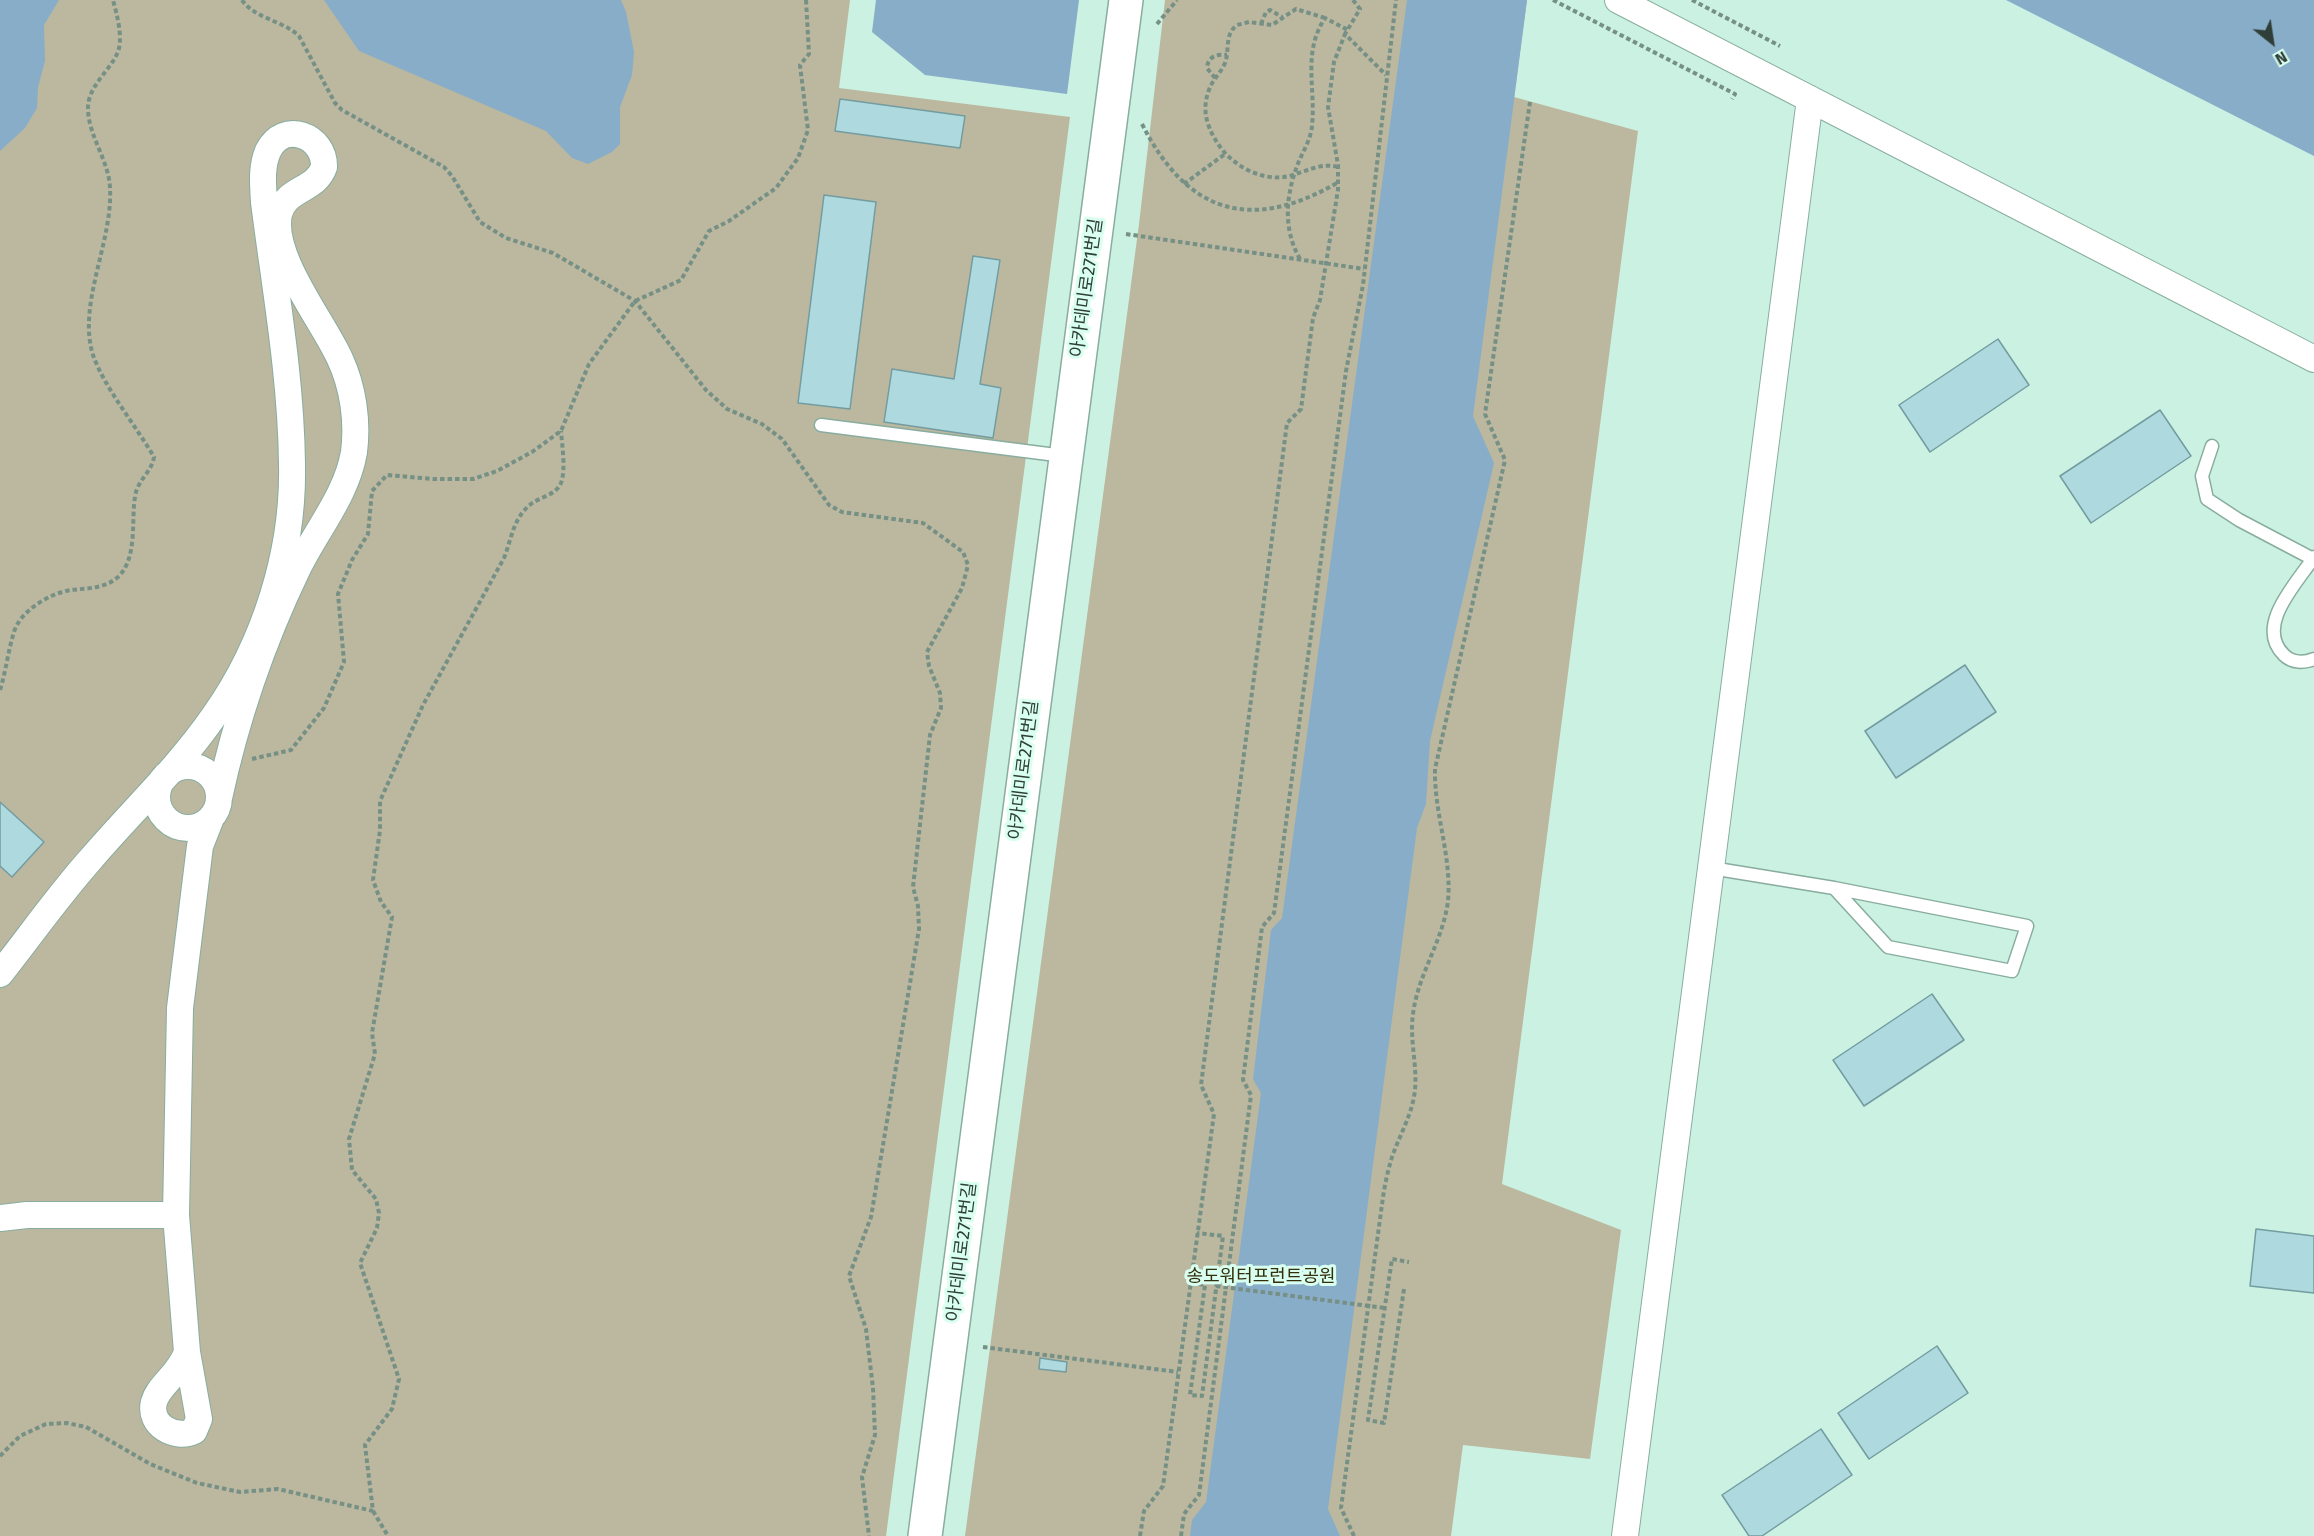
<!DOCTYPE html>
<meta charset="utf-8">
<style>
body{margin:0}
#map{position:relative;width:2314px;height:1536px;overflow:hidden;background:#cbf1e2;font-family:"Fira Sans",sans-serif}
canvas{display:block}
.north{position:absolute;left:2242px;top:12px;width:60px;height:60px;-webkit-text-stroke:4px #d8fff0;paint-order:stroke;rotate:150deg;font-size:16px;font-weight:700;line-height:24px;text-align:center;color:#2f3e38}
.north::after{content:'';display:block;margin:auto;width:21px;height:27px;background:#2f3e38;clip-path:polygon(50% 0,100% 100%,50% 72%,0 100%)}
</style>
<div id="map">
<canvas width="2314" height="1536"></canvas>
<div class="north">N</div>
</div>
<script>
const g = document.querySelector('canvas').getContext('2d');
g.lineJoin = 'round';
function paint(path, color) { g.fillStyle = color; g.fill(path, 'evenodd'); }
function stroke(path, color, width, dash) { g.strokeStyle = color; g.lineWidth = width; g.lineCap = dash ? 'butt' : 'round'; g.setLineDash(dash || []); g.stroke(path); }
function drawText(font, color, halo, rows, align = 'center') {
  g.font = font + ' "Fira Sans","Noto Sans KR",sans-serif'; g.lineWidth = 6; g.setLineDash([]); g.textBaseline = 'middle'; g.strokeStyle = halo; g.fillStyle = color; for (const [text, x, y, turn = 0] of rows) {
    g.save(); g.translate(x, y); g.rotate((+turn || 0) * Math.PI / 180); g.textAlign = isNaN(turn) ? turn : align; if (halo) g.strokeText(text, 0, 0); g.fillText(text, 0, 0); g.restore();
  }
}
const green = new Path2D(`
 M0,0H850L839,88L1070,117L886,1536H0Z
 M1165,0H1527L1514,97L1638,131L1502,1184L1621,1230L1590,1459L1463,1445L1451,1536H965L1139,224Z`);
const water = new Path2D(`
 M0,0H59L44,25L45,61L38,87L37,108L25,128L0,151Z
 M324,0H621L626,12L634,52L632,75L620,107V144L612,152L588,164L572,158L546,131L359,51Z
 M876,0H1079L1067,94L925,75L872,32Z
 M1407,0H1527L1473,416L1494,463L1430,741L1426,804L1417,828L1328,1509L1340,1536H1190L1192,1520L1206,1502L1261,1093L1253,1079L1271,930L1282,918Z
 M2006,0H2314V156Z`);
const building = new Path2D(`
 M840,99L965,116L960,148L835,131Z
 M824,195L876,202L850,409L798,403Z
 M973,256L1000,260L980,384L1001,388L993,438L884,422L892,369L954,379Z
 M1998,339L2029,385L1930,452L1899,405Z
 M2160,410L2191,456L2091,523L2060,476Z
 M1965,665L1996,712L1896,778L1865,731Z
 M0,802L44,842L12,877L0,866Z
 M1932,994L1964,1040L1864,1106L1833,1060Z
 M2256,1229L2314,1236V1293L2250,1286Z
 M1937,1346L1968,1393L1869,1459L1838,1413Z
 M1040,1358L1067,1362L1066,1372L1039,1369Z
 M1821,1429L1852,1475L1762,1536H1749L1722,1495Z`);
const path = new Path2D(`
 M242,0C255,19 282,20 299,36L335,103L342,110L444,167L452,176L480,222L506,238L553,253L635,301L706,390L727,409L762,424L782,439L829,505L842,512L923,523L963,552L968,565L962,588L927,652L929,666L940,693L941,708L930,735L913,887L918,906L919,929L871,1217L849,1276L866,1329L873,1388L875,1435L862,1477L869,1536
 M1353,0L1360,9L1345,34L1386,75
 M1553,0L1735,94L1732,99
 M1692,0L1780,46
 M1325,18L1296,9L1272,25L1249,22L1237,25C1224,35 1230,49 1225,63C1221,73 1212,80 1209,90C1202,108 1206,124 1215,139C1228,163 1260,183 1289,176C1305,172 1322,162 1338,167
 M1157,24L1177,0
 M1261,24L1266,12L1270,10L1282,17
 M1215,78L1207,68C1208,56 1217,54 1227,55
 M1142,124C1187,213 1250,233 1337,183
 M1184,184L1225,154
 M1126,234L1364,269
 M1300,259C1282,228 1286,193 1299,161C1304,150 1311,138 1312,126C1316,88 1302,53 1325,18L1348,30
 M0,690C6,671 8,651 14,632C20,611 50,593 71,590C88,588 104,589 118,577C138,558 131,520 135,497C137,480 152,472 154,457C136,426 104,387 93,355C77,304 113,242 110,188C109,161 89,137 88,110C87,87 108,73 117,54C124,40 117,15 113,0
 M252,759L291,750L324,708L344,662L338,594L352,560L368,534L372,491L387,475L433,479H473L497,471L532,452L561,431L589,364L635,301L681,280L709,231L729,221L776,188L798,158L808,130L800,65L809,54L806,0
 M1191,1283L1205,1285L1190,1395L1202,1396L1223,1236L1197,1233
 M1404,1289L1384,1423L1368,1420L1392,1259L1409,1262
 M983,1347L1178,1372
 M0,1456L20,1436L46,1424L67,1423L86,1427L150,1464L197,1483L240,1492L278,1489L373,1511L365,1445L392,1409L399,1379L360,1263L377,1228L379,1213L376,1199L352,1170L349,1139L375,1054L372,1033L392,917L381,902L373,880L380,830V801L423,705L504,558C512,538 513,518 531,504C540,497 556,495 561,483C566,470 562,445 561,431
 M373,1511L388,1536
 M1140,1536L1144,1511L1163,1486L1214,1114L1201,1085L1287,423L1301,409L1313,318L1320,300L1338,190V165L1328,107L1334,62L1345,34
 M1181,1536L1184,1514L1199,1495L1251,1095L1243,1080L1262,927L1274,913L1346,371L1363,285L1396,0
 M1354,1536L1341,1508L1383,1197C1385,1184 1388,1170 1392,1157C1399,1137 1410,1118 1414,1097C1419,1069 1409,1042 1413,1014C1418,974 1443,941 1448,901C1452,856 1434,814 1435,769L1505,460L1485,414L1530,102`);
const lane = new Path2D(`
 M821,425L1064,456
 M2212,446L2202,476L2207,499L2239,520L2313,559
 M2314,557C2297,583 2254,626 2284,655C2292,663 2304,663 2314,659
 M1711,868L1834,888L1888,947L2012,971L2027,926L1834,888`);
const street = new Path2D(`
 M1618,0L2314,359
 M157 797a31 31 0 1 1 62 0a31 31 0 1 1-62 0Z
 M0,974C30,936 58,896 90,860C131,812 178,768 214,716C265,644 294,551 292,464C291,376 275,289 264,202C263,185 261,167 268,151C283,120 325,135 324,167C316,191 285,188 279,214C270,256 323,321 340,359C353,387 358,421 354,452C347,495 315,532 297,570C262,643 236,719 219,798
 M0,1218L27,1215H176
 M187,1352C179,1375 158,1386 154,1402C148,1425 175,1440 194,1431L199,1419L187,1352L176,1215L180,1008L200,846L211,818
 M1625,1536L1810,99`);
const secondary = new Path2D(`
 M925,1536L1126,0`);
const pathBridge = new Path2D(`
 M1216,1286L1385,1308`);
const streetNames = [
 ["아카데미로271번길",1087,288,-82],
 ["아카데미로271번길",1024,770,-83],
 ["아카데미로271번길",962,1252,-83]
];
const parkNames = [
 ["송도워터프런트공원",1261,1277]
];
paint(green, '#bbb89f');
paint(water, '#88adc8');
paint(building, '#aed9de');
stroke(building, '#739ca0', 1.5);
stroke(lane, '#88ad9f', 15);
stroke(street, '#88ad9f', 28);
stroke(secondary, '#88ad9f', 36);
stroke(path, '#769086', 4, [4.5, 3]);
stroke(lane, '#fff', 12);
stroke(street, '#fff', 26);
stroke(secondary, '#fff', 33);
stroke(pathBridge, '#769086', 4, [4.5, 3]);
drawText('18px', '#2f3e38', '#d8fff0', streetNames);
drawText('18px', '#342e0b', '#d8fff0', parkNames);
</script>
